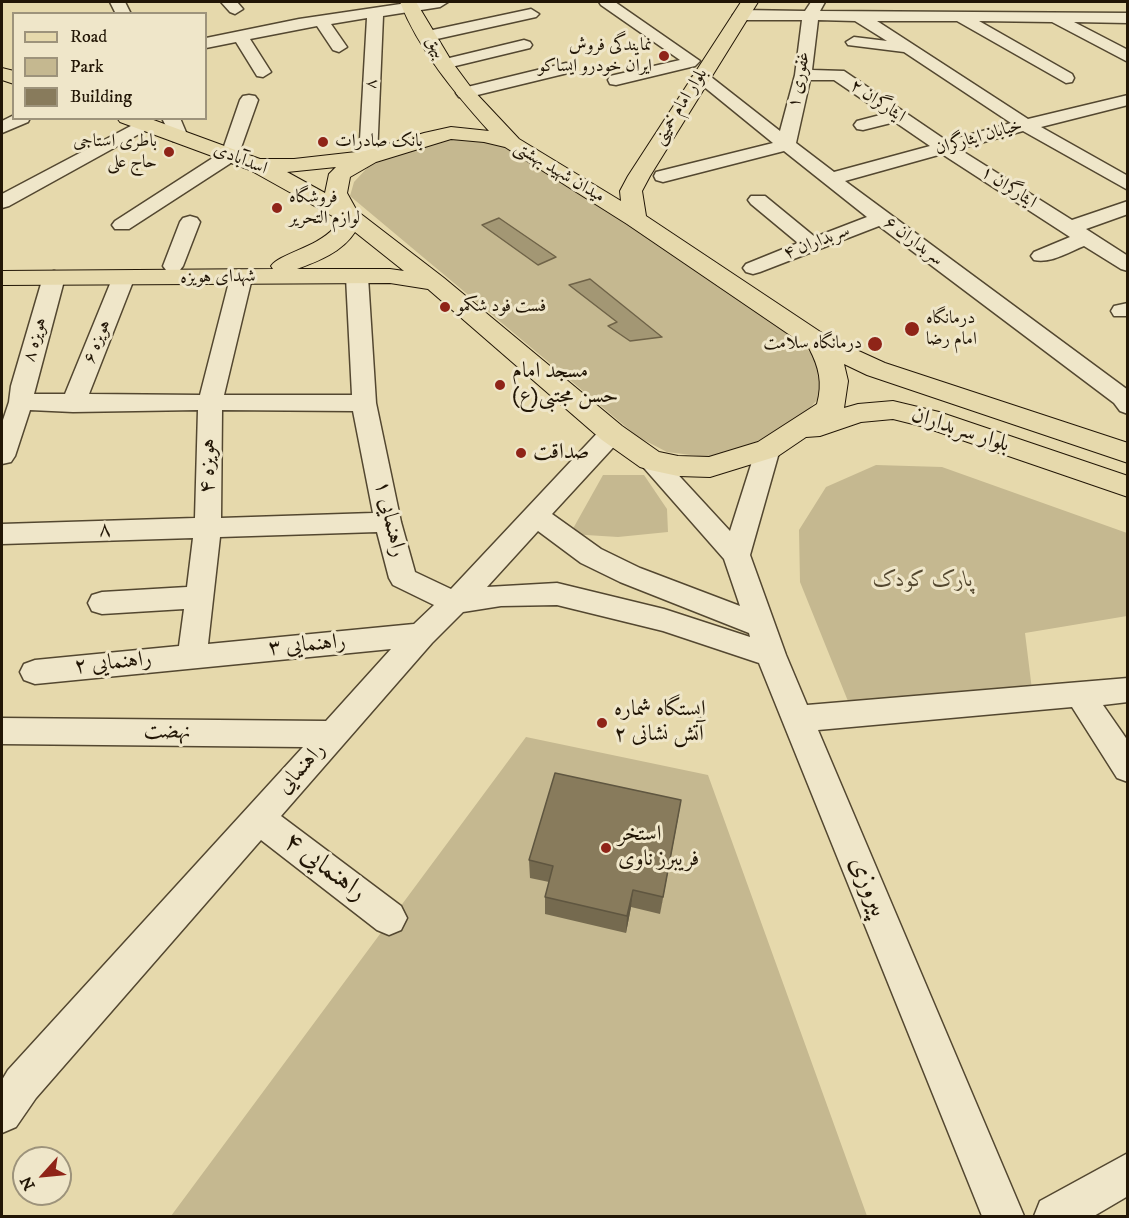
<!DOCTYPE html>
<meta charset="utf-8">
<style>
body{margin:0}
#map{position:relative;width:1129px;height:1218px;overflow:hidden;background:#e6d9ac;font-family:"IM FELL DW Pica",serif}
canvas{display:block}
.frame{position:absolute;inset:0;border:3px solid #221606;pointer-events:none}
.legend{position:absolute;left:12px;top:12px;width:195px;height:108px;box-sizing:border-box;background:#efe6c9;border:2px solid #9d937b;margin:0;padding:8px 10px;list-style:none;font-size:18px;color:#221606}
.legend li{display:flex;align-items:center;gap:12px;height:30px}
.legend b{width:30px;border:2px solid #9d937b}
.north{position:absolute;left:12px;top:1146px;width:60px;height:60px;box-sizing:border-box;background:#efe6c9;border:2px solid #9d937b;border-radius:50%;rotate:243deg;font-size:16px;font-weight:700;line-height:24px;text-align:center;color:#221606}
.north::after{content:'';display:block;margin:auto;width:21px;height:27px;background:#8f2418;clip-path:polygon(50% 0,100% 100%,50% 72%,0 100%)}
</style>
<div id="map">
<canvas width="1129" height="1218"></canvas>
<div class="frame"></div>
<ul class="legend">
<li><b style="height:8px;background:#e6d9ac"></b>Road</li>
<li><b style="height:16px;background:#c5b890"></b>Park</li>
<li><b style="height:16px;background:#887b5c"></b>Building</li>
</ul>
<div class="north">N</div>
</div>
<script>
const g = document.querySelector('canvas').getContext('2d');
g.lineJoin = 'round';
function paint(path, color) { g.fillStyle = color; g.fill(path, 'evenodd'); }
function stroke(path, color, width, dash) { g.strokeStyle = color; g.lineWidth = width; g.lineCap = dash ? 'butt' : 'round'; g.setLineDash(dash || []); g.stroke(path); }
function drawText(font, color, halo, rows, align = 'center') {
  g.font = font + ' "IM FELL DW Pica",Amiri,serif'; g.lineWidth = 6; g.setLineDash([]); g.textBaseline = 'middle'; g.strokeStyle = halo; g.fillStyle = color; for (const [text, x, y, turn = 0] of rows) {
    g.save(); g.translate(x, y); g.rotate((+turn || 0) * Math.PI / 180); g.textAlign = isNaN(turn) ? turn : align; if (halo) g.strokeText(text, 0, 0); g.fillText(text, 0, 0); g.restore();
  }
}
const green = new Path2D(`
 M472,138L510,148L792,331L814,357L824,392L803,416L745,448L707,457L667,452L638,437L350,196L354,182L369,166L400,150L434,139ZM590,279L662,336V337L609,325L618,322Z
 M876,465L942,467L1127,533V616L1025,633L1034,706L858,726L800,582L799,530L826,487Z
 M603,475H644L667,509L668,532L618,537L570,534Z
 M526,737L708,775L867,1216H171Z`);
const water = new Path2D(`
 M499,218L556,257L538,265L482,225Z
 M590,279L662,337L630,341L608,326L617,322L569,285Z`);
const minor = new Path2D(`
 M110,2H125L131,14H116Z
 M221,2H237L243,9L235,14L230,12Z
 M414,2H448L440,7L383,16L377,157L375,161H361L359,157L367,18L331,24L347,47L339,52L333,50L317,26L250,39L271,72L263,77L257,76L236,42L206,48V38L299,19Z
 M599,2H615L700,61L695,66L616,85L610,84L608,80L610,76L680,60L601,5Z
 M811,2H825L820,11L1128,13V23L1074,22L1128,50V62L1052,22L979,21L1072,74L1074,78L1072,82L1066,83L957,21H877L1028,119L1128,95V105L1041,127L1128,176V190L1023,131L959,149L1072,220L1128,201V214L1086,229L1128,256V271L1121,269L1084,246C1069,252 1050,264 1034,260L1031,256L1034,252L1070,237L942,154L845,181L1128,390V414L1120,411L1114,403L879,226L760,272L753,274L746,272L743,268L746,264L798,243L751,204L748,200L751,196H765L815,237L867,217L784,151L663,182L656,180L654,176L656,172L773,143L692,77L700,72L706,73L780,131L795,75L802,20H741L733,15L741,10L805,11ZM818,20L855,21L887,41L854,37L846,42L848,45L904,52L1011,123L947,141L844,71L812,70ZM810,80H834L884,114L857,121L854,125L857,129L863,130L895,122L930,146L834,172L796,143Z
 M531,9L539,14L536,17L428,41L420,36L428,31Z
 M524,40L530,42L532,45L530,48L443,69L435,64L437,61Z
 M566,63L572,64L574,68L572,72L465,98L459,97L456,93L459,89Z
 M249,95L255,96L258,100L237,159L129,229H115L112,225L115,221L222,152L240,100L243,96Z
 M14,115V118H30L28,122L2,133V121Z
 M162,118H180L188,137L185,141H173Z
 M144,119L150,120L153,124L150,128L9,206L2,208V194Z
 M190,216L197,218L200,222L183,266L180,270L173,272L166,270L163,266L180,222L183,218Z
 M54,271L61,273L65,277L34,394H65L112,279L115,274L123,273L131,274L134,279L89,394L200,395L230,278L234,274L241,272L248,274L252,278L224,395H352L346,277L350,273L357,271L364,273L368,277L376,403L401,522L415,572L451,589L603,427L612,425L621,427L624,433L621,439L552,514L601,549L640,568L740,606L724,559L637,460L641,454L650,451L659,454L730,531L756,449L759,443L768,441L777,443L780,449L750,555L786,655L807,705L1128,678V702L1103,705L1128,741V782L1117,778L1072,707L818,730L1024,1216H982L759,663L663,631L557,605L501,606L463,612L432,643L281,816L401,906L407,918L401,930L389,935L377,930L261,840L36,1098L16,1127L2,1133V1080L8,1070L303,747L2,744V718L326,721L391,649L35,684L24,680L20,672L24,664L35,660L179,646L184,609L102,614L92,611L88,603L92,595L102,592L187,587L193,538L2,544V524L195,518L198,410L73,412L30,410L15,456L11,462L2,464V423L9,402L11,386L43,277L47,273ZM222,410L353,411L373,513L221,518ZM538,531L581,563L620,582L749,633L750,637L664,609L557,583L487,587ZM377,532L389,578L393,585L434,605L414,624L208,644L220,537Z
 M1128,303V316H1114L1111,311L1114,306Z
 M1128,1153V1196L1094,1216H1034L1040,1201Z`);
const major = new Path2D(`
 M400,2H416L452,62L472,89L519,139L621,201L620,191L628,176L741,2H758L650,176L642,191L646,216L828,337L885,363L1128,443V463L867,375L844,364L848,381L844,408L858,404L893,401L939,412L1128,476V497L921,426L893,419L861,422L820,436L806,437L778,456L710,477L678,476L650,470L640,467L602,440L428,289L390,283L2,285V271L273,269L271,266C279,254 317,247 333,229L336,218L250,170L120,122L117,118H148L260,159H294L365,151L424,133L451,127L489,131C454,92 419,50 400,2ZM451,139L484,142L505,147L627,224L809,348C819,367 823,383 817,404L758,442L709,457L678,456L659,452L622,426L444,278L357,211L347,193L350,177L376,162ZM336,167L329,174L325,193L287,172ZM355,232L404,271L390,269H297C319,261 342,252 355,232Z
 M2,68L14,71V84L2,80Z`);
const wall = new Path2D(`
 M681,800L660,914L631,907L626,933L545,914V897L549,882L530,878L529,860Z`);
const shadedWall = new Path2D(`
 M681,800L678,818L660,914L663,897Z
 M633,890L631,907L626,933L627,916Z`);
const building = new Path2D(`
 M555,773L681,800L663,897L633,890L627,916L545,897L553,866L529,860Z`);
const markers = [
 [664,56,6,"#8f2418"],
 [323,142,6,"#8f2418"],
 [169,152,6,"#8f2418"],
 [277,208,6,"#8f2418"],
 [445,307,6,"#8f2418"],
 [912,329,8,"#8f2418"],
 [875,344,8,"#8f2418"],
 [500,385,6,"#8f2418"],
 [521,453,6,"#8f2418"],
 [602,723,6,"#8f2418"],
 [606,848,6,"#8f2418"]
];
const farPoinames = [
 ["نمایندگی فروش",652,46,"right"],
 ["ایران خودرو ایساکو",652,67,"right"],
 ["باطری استاجی",157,142,"right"],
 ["حاج علی",157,163,"right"],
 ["بانک صادرات",335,142],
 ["فروشگاه",289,198],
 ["لوازم التحریر",289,219],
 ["فست فود شکمو",457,307],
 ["درمانگاه",926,319],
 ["امام رضا",926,340],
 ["درمانگاه سلامت",862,344,"right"]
];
const farStreetnames = [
 ["بیهق",435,48,61],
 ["غفوری ۱",800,80,-79],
 ["۸",372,84,-87],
 ["ایثارگران ۲",877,102,34],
 ["بلوار امام خمینی",681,107,-58],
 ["خیابان ایثارگران",979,138,-16],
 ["اسدآبادی",240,160,22],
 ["میدان شهید بهشتی",559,173,31],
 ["ایثارگران ۱",1008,188,33],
 ["سربداران ۶",913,242,37],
 ["سربداران ۴",817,243,-21],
 ["شهدای هویزه",218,278,-1],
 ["هویزه ۸",36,340,-74],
 ["هویزه ۶",98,342,-68]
];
const poiNames = [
 ["مسجد امام",512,372],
 ["حسن مجتبی(ع)",512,397],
 ["صداقت",533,453],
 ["ایستگاه شماره",614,710],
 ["۲ آتش نشانی",614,735],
 ["استخر",618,835],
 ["فریبرز ناوی",618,860]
];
const streetNames = [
 ["بلوار سربداران",960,431,18],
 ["هویزه ۴",209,466,-89],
 ["راهنمایی ۱",389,519,77],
 ["۸",105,531,-2],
 ["راهنمایی ۳",307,646,-5],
 ["راهنمایی ۲",113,664,-6],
 ["نهضت",167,733,1],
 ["راهنمایی",302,769,-48]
];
const parkNames = [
 ["پارک کودک",923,581]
];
const nearStreetnames = [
 ["راهنمایی ۴",324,868,37],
 ["پیروزی",867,887,68]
];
paint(green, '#c5b890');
paint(water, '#a39774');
stroke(water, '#6f6348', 1.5);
stroke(minor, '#534730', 3);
stroke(major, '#221606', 2);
paint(minor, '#efe6c9');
paint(major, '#e6d9ac');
paint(wall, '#756a4f');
paint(shadedWall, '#5f5640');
paint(building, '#887b5c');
stroke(building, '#5f5640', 1.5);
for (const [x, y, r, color] of markers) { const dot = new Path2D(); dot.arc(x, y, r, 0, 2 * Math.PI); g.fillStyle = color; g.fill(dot); stroke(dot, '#efe6c9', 2); }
drawText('18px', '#221606', '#efe6c9', farPoinames, 'left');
drawText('18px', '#221606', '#efe6c9', farStreetnames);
drawText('22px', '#221606', '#efe6c9', poiNames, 'left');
drawText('22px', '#221606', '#efe6c9', streetNames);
drawText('italic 22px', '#53472f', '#efe6c9', parkNames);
drawText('27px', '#221606', '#efe6c9', nearStreetnames);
</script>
